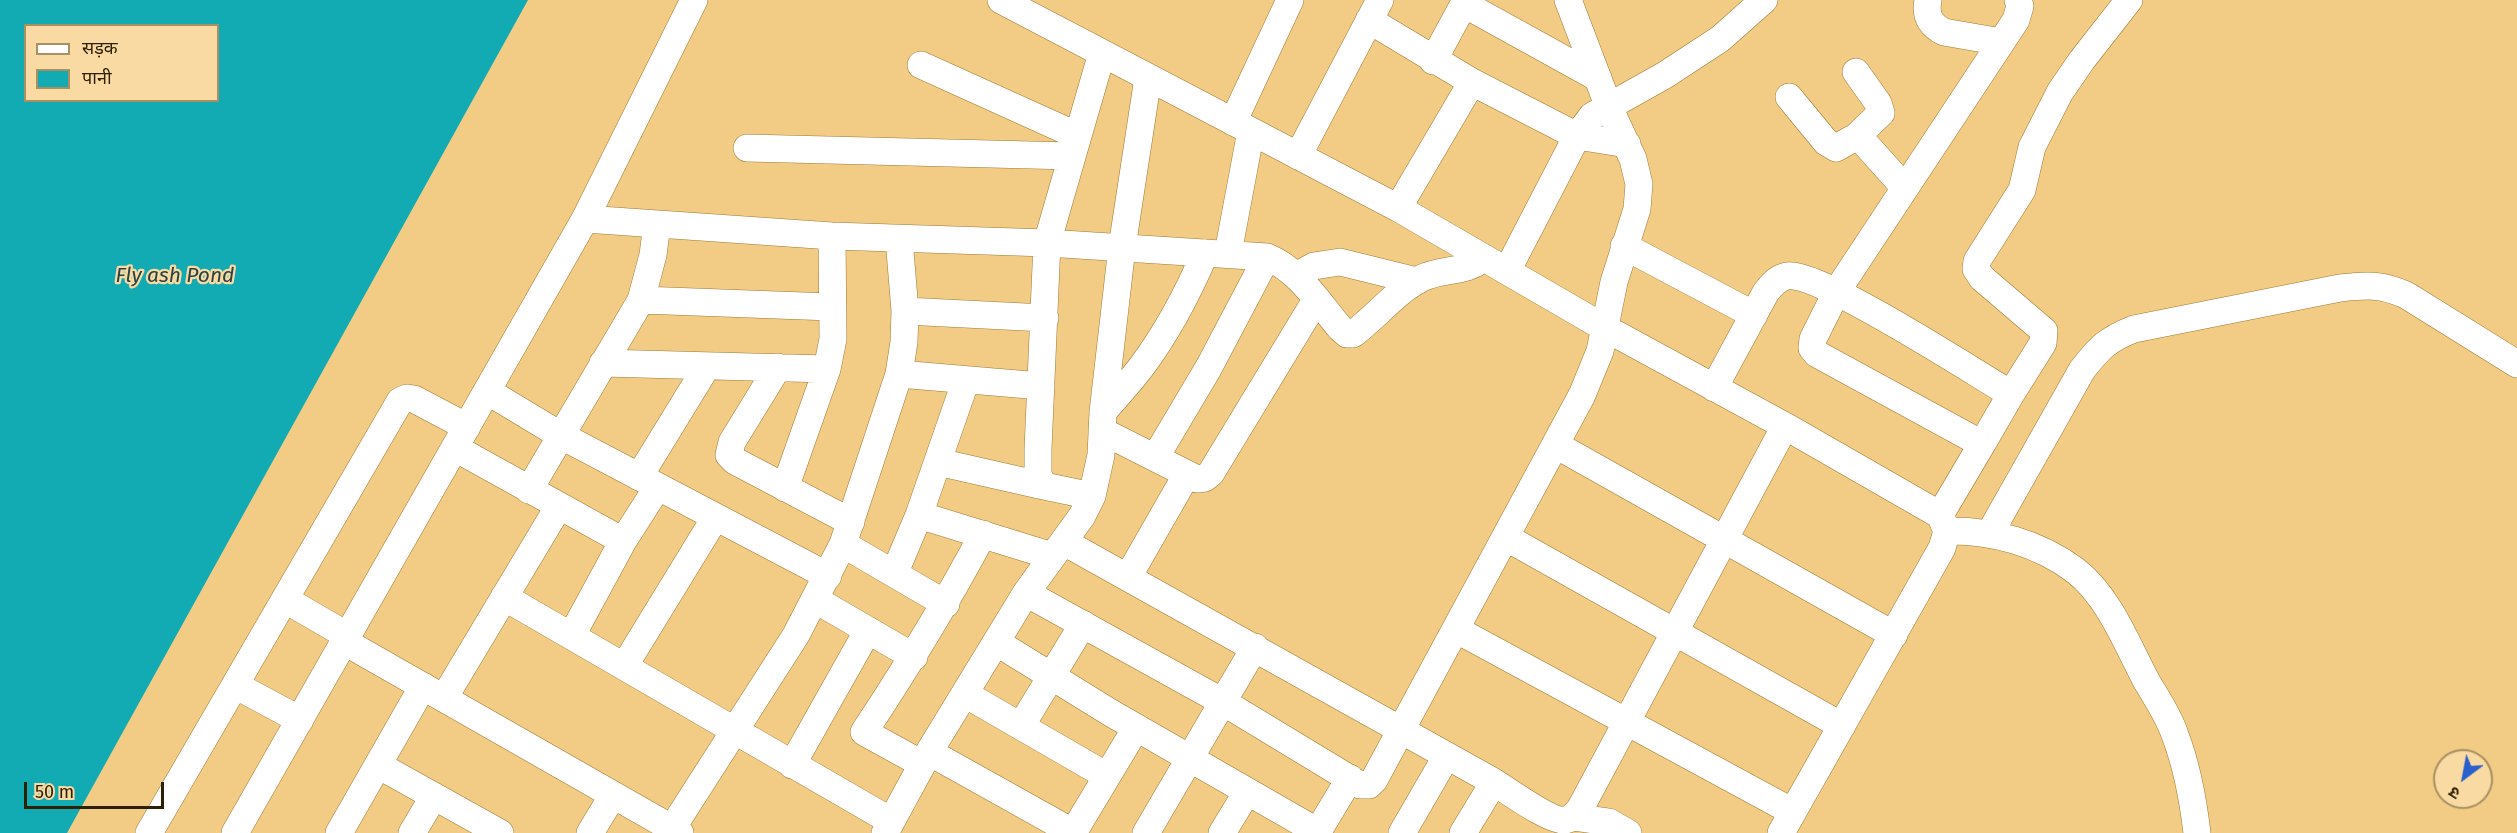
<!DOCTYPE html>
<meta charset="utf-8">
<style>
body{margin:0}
#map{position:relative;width:2517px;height:833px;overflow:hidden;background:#f2cb84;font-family:"Fira Sans","Noto Sans Devanagari",sans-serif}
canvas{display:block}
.legend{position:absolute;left:24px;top:24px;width:195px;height:78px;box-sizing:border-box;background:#f9daa2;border:2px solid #a89062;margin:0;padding:8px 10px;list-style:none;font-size:18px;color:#2e2002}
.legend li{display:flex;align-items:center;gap:12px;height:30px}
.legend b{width:30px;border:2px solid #a89062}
.north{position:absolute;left:2433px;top:749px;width:60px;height:60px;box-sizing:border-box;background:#f9daa2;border:2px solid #a89062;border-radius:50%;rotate:212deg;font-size:16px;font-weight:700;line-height:24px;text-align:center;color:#2e2002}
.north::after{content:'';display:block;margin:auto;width:21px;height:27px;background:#2960ce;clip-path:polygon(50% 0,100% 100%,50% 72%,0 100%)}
.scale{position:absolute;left:24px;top:782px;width:140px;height:27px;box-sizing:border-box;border:3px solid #2e2002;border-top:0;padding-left:8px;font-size:18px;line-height:21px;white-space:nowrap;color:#2e2002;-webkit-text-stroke:4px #f9daa2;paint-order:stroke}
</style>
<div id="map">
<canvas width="2517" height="833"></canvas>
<ul class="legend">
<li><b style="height:8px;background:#fff"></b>सड़क</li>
<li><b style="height:16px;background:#12aab3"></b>पानी</li>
</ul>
<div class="north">उ</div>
<div class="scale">50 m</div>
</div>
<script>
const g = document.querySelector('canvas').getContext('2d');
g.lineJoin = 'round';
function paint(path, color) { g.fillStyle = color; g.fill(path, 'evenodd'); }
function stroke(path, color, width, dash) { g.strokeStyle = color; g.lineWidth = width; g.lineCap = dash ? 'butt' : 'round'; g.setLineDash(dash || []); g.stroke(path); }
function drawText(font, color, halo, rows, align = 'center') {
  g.font = font + ' "Fira Sans",sans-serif'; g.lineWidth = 4.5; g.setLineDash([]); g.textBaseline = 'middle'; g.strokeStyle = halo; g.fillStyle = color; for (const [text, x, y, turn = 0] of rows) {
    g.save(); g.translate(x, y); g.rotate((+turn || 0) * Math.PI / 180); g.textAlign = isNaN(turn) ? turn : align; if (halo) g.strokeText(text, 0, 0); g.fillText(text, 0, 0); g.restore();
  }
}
const water = new Path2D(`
 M0,0H528L67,833H0ZM26,26H218V100H26Z`);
const minor = new Path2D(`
 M1001,0L1398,208L1605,328L1785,426L1940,515L1947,531L1942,548L1781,833
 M1928,0C1925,15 1930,25 1944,32L2001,42
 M1464,4L1598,78
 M1369,20L1472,82L1577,136L1507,271
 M1433,61L1466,0
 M921,65L1078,136
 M1789,97L1826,142L1836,148L1852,139H1861L1904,187
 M1233,122L1290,0
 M1856,137L1881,113L1878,103L1856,72
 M1627,144L1577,136L1592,116L1665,75L1720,39L1764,0
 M747,148L1072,156
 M1298,156L1380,0
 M1398,208L1472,82
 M585,219L832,236L1047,243L1267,257C1299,270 1318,302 1340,328L1347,334H1353C1377,316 1396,291 1422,278C1442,268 1467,273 1483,258
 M1624,246L1754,315
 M1228,253L1251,131
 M1296,276L1314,266L1340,262L1417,281
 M641,300L831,307
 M905,311L1045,318
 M603,363L827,369
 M778,367L732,442L729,455L735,461L851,522
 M899,374L1041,386
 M1714,388L1766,292C1772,285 1777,278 1787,276C1819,271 1975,373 2011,394L1982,444
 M487,391L560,435L828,576
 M2011,394L2043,343L2044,331L1982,278L1976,269L1977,261L2022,190L2032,147L2060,92L2082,60L2129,0
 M1103,412C1116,397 1130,382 1142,366C1168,331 1188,293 1205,253
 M1102,431L1197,479L1205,478L1211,473L1316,300
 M1556,445L1894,635
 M455,448L623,541
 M1155,458L1209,367L1267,257
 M938,462L1044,486
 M639,477L707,366
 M785,488L827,369L833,339L832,236
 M529,490L641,300L653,255L657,224
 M1092,496L1044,486L1038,475V449L1047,243L1102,53
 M919,515L1052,556
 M1940,515L1982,444L1817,354L1812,348L1813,339L1837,291L2016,20L2020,6L2018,0
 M1947,531C1992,530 2039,543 2076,571C2110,598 2127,645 2147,682C2157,699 2169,716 2175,735C2187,766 2193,799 2197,833
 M1990,533L2082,370C2099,348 2108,339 2134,329L2340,288C2367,285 2381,284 2406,295L2517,364
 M1507,538L1842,726
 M1064,542L1494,782L1463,833
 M843,544L946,604
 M895,572L919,515L966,380
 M1128,577L1187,474
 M1026,593L1223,702L1360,785H1369L1374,780L1582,395L1600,351L1614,282L1637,209L1639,184L1633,159L1608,105L1568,0
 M504,597L891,821
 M286,600L348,636
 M816,600L914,657
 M1457,630L1793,812
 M572,635L623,541L657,488
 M345,642L680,833
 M996,642L1111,713L1318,832
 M625,665L715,518
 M237,686L300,720
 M965,694L1107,776
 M444,698L559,506
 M1021,726L1083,624
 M929,752L1074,833
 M922,764L864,732C907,667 947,602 983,534
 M378,765L500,833
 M792,765L868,630
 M1494,782C1508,791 1551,822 1565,820C1572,819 1576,814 1580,809L1785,426
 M1573,817L1609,822L1628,833
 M149,833L400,401L407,398L414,399L467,427
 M235,833L585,219L694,0
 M339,833L423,686
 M412,833L434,796
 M590,833L613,795
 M669,833L796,635L843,544L899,374L904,342L905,311L899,239
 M885,833L929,752L1026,593L1082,516L1092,496L1101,455L1103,412L1122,247L1148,78
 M1073,833L1136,728
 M1146,833L1255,647
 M1222,833L1247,792
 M1317,833L1350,778
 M1402,833L1446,757`);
const waterNames = [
 ["Fly ash Pond",175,276]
];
paint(water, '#12aab3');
stroke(minor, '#9d7a32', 28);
stroke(minor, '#fff', 27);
drawText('italic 21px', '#274345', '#f9daa2', waterNames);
</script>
